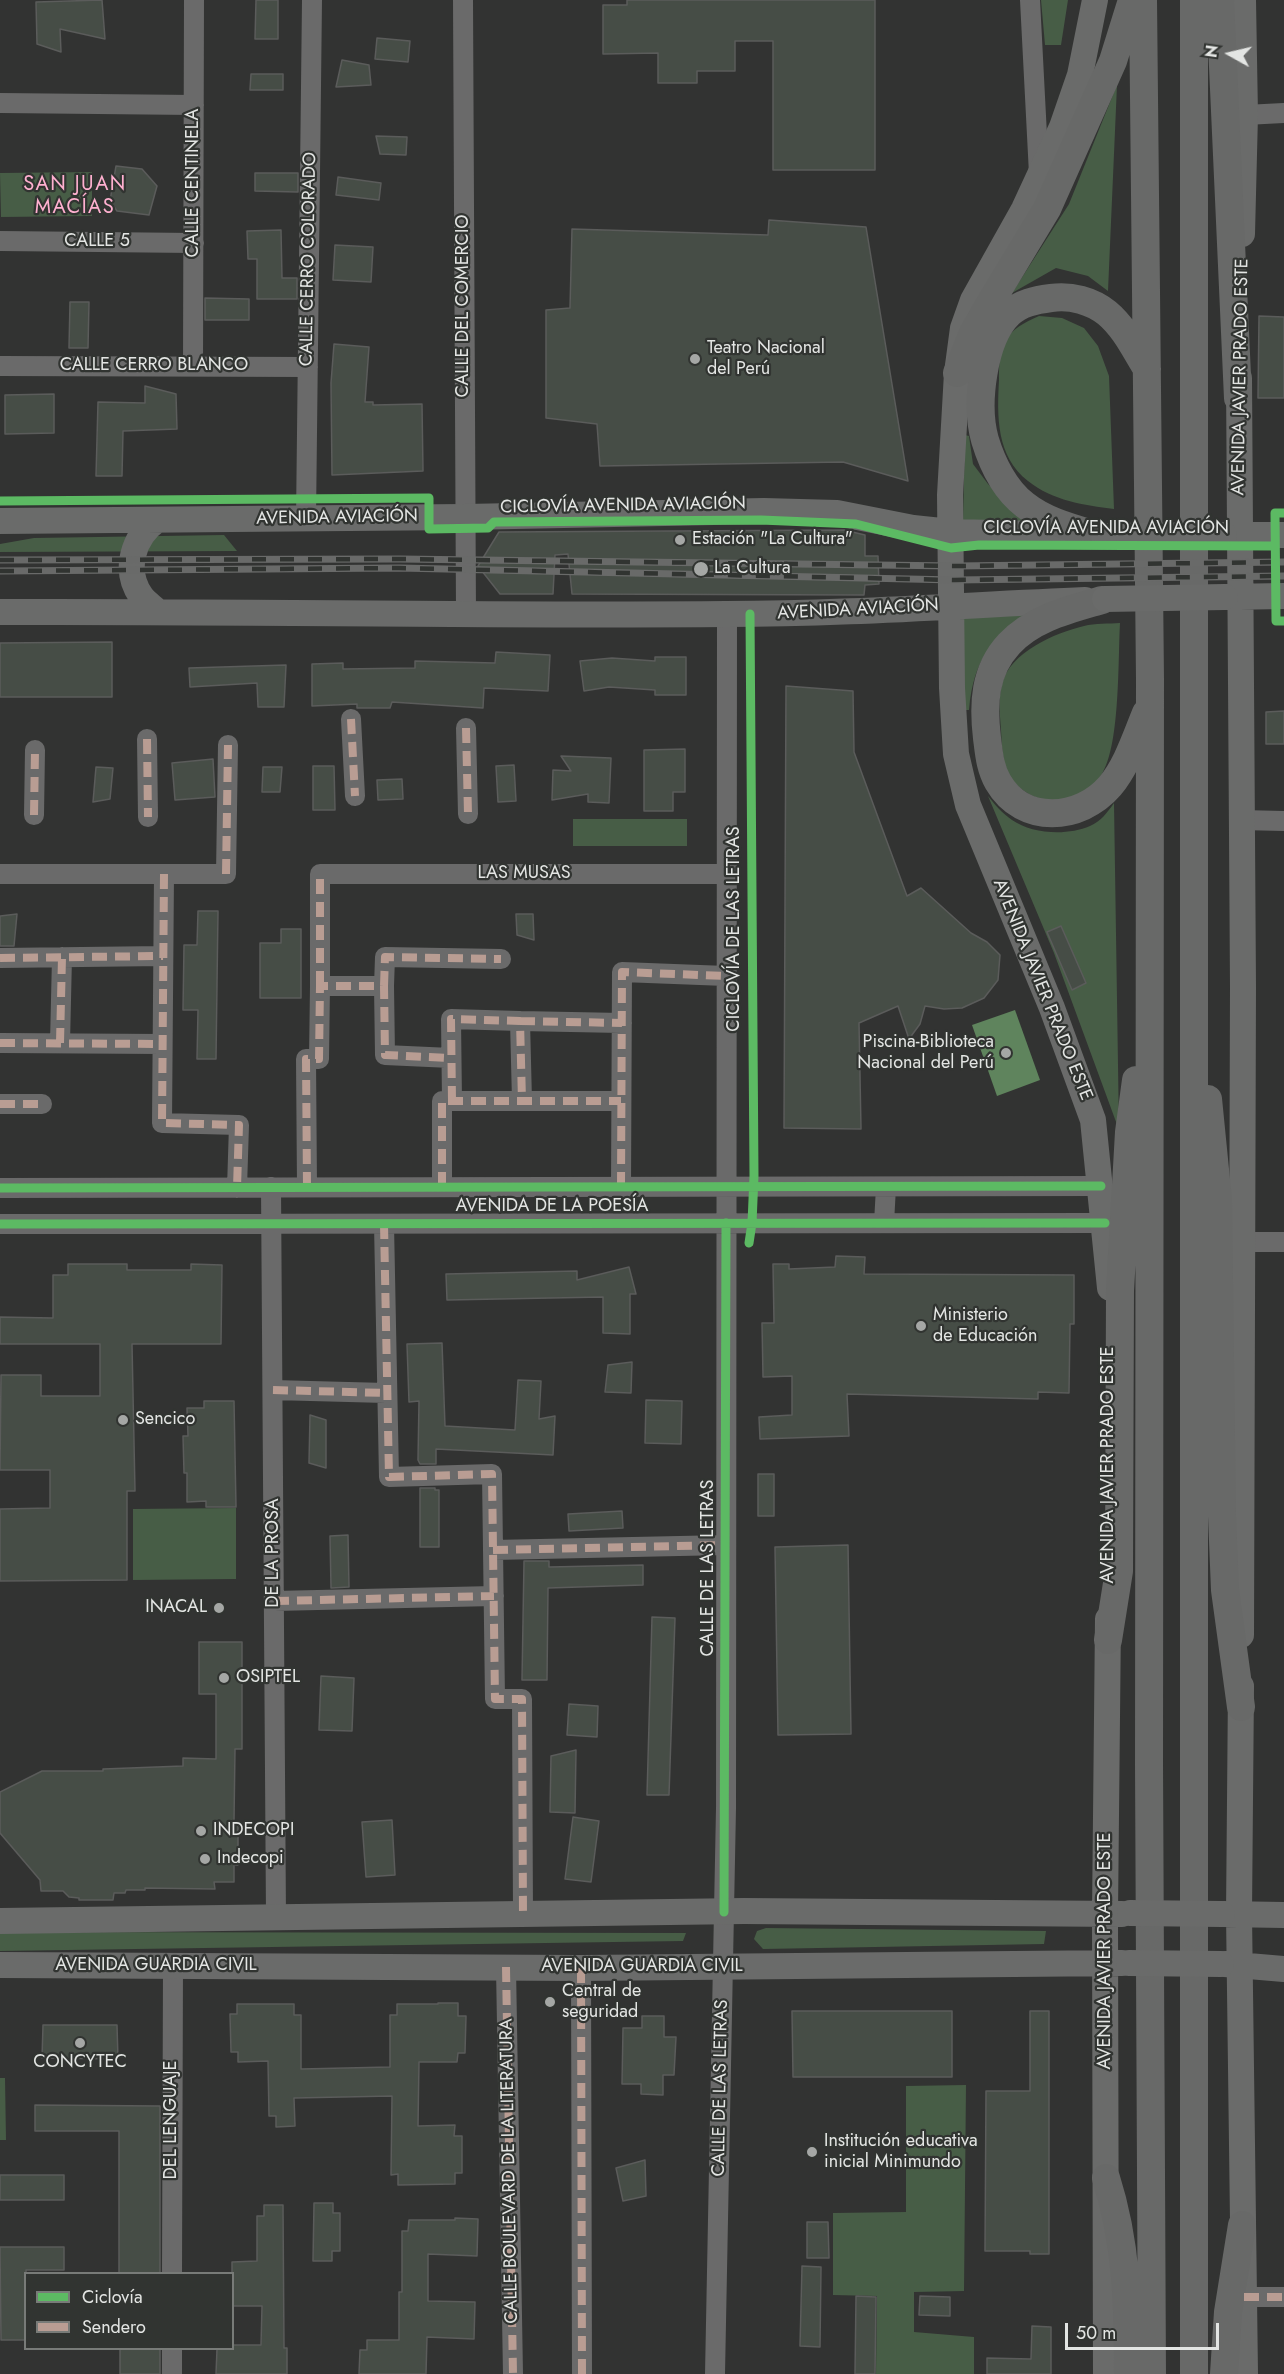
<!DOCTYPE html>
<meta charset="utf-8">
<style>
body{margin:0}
#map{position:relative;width:1284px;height:2374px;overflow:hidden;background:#323332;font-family:Jost,sans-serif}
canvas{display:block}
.legend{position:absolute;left:24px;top:2272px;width:210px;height:78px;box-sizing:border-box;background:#313431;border:2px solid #787b78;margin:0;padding:8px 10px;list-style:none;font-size:18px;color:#e3e5e3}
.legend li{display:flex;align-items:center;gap:12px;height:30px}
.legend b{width:30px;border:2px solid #787b78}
.north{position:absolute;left:1200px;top:24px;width:60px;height:60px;-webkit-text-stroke:4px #313431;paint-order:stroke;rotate:278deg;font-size:16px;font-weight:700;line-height:24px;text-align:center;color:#e3e5e3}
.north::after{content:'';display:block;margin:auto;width:21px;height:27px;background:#e3e5e3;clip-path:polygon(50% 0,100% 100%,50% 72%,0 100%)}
.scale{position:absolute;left:1065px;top:2323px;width:154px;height:27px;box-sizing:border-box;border:3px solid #e3e5e3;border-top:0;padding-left:8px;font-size:18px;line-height:21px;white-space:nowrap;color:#e3e5e3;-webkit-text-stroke:4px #313431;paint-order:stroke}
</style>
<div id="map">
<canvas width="1284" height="2374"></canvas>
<ul class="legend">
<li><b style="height:8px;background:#5cba63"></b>Ciclovía</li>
<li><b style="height:8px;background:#b99d93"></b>Sendero</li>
</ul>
<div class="north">N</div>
<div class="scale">50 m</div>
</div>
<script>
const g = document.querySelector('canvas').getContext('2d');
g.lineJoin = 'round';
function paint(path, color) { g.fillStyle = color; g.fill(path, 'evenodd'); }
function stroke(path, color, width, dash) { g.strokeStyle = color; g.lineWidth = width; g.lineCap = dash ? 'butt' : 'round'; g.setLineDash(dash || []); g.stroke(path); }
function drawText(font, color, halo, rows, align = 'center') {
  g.font = font + ' Jost,sans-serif'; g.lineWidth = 4.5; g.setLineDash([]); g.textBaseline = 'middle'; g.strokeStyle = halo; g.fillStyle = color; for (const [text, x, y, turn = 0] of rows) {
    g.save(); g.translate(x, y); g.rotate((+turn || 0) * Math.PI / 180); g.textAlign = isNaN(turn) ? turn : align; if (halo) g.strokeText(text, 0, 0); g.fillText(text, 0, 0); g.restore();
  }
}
const green = new Path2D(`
 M1041,0H1068L1061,45H1045Z
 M1117,85L1108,291L1088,276L1056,268L1012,293L1069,204Z
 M92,172V216L1,217L0,173Z
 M1039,316L1062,318L1084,328L1098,346L1109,376L1114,509C1084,505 1053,501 1028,481C996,456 997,416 999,380C999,369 999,353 1004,343C1012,328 1024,323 1039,316Z
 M965,435L969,436L973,464L988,484L1027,522L963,520Z
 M224,535L237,551L0,552V544L34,538Z
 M1030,610C991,644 974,656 969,710H965L961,615Z
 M1120,623C1118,661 1120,742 1103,772C1084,806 1040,811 1014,782C1002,769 1002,747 1001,730C1000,715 998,699 1002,684C1010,652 1055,633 1084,626C1095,623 1109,624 1120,623Z
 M988,796C995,805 1002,813 1012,820C1032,834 1067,836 1090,826C1101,821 1107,813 1114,803L1119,1130L1054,953Z
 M573,819H687V846H573Z
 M236,1508V1579L133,1580V1509Z
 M766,1928L1046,1931L1044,1944L763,1949L754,1939L757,1931Z
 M0,1932L686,1933L683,1941L0,1951Z
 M0,2078H5L6,2140H0Z
 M966,2085L964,2291L914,2292V2332L974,2337V2374H876L877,2296L833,2295V2213L906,2212V2086Z`);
const water = new Path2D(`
 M1015,1010L1040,1080L997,1096L972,1025Z`);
const building = new Path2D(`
 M102,0L105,39L60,29L61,52L37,44L36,2Z
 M256,0H278V39H255Z
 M627,0H875V170H773V41H735V71H697V83H658V53L603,54V5H627Z
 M377,38L410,41L408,62L375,59Z
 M342,60L369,65L371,85L336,87Z
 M251,74H283V90H250Z
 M376,136L407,137L406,155L380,154Z
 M116,166L142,169L157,186L149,215L117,211L110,201Z
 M255,173H298V192L255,191Z
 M338,177L381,183L379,200L336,195Z
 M769,220L866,227L908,481L843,462L600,466L597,424L546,418V310L570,308L572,229L768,235Z
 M281,230L282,278H297V299H257V259H248L247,231Z
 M335,245L373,247L371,282L333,280Z
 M205,298L249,299V320H205Z
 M70,302H89L88,348H69Z
 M1259,316L1284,317V398H1258Z
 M334,344L369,347L365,402H373V405L422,404L423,471L332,475L331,383Z
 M145,386L176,394L177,429L123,431L122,476H96L98,402L145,403Z
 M54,394V433L5,434V395Z
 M844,530L865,535V556H878L879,584L865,585L864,595L572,594L568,554L555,555L553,594H500L478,566L499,532Z
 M112,642V697H0V643Z
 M496,652L550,655L548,691L484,688L483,708L392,702L390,708H357V704L312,706V664L343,663V669L415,668V661L495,663Z
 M655,657H686V695H655V690L609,687L584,691L580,661L612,658L655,661Z
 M286,665L284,707H258L257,683L190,687L189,668Z
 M786,686L853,691L854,752L907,896L921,888L971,933L987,942L1000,955L998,980L984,998L962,1008L944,1009L925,1006L920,1024L909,1039L898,1006L859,1023L861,1129L784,1128Z
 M1284,711V744H1266V712Z
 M685,749V792H673V811H644V750Z
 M561,756L611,758L609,803L588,802V794L552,800L553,770L571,771Z
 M213,759L215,797L175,800L172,763Z
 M514,765L516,801L498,802L496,766Z
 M313,766H334L335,810H313Z
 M96,767L113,768L110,799L93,802Z
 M263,767H282L280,792H262Z
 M402,779L403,799L378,800L377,780Z
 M198,911H218L216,1059H197L198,1010H183L184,945H197Z
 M17,914L14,946H0V916Z
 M516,914H533L534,940L517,935Z
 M1061,926L1086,983L1072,990L1047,932Z
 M281,929H301V998H260V943H281Z
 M836,1256L865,1257L864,1274L1074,1275V1324H1070L1069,1393L1038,1392V1399L847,1394L849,1436L760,1439L759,1417L792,1415V1376L763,1377L762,1323H774L773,1264H789V1269L835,1267Z
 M68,1264H127V1270H191V1264L222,1265L221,1344H132L135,1491H127V1580L0,1581V1509L50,1508V1470H0L1,1375H41V1396H100V1344H0V1317L53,1318V1275H68Z
 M629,1267L636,1294H630V1334L603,1333V1297L447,1300L446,1274L577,1271V1280Z
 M442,1343L445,1426L515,1430L518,1380L541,1381L539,1419L555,1416L553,1455L436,1449V1464H420L418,1460L419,1401L409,1402L407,1344Z
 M632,1362L631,1393L605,1392L608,1365Z
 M646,1400L682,1401L681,1444L645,1443Z
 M204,1401H234L236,1507H206V1501L187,1502V1473H184L183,1436H188L187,1408H204Z
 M310,1415L326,1420V1468L309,1463Z
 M758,1474H774V1516H758Z
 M420,1488H435V1490H439V1547H420Z
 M622,1511L623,1528L569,1531L568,1514Z
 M348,1535L349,1587L331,1588L330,1536Z
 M848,1545L851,1734L778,1735L775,1547Z
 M524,1561H549V1567L643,1565V1585L548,1588L547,1680H522Z
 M652,1617L675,1618L669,1795H647Z
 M199,1642H242V1749H235L234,1821H238V1865H234V1882H214L215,1889L145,1888V1890H126L125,1893H114L113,1900H79V1898L69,1897L63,1891H41L40,1880L0,1833V1792L42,1771H103V1769L183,1766V1758L216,1759V1694H199Z
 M321,1676L354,1678L352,1731L319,1730Z
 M569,1704L598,1706L597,1737L567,1735Z
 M576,1750L575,1813L550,1812L551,1756Z
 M573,1817L599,1821L591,1882L565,1879Z
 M392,1820L395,1875L366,1877L362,1822Z
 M438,2003H458V2016H466L465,2053H458L457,2062H419L418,2126L455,2125L454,2136H462V2173H455V2184L398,2185V2174L391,2175L392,2096L294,2098L295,2126L276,2127V2116H269L268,2061L238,2062V2052H231L230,2014H237V2004H294V2015H301V2069L390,2067V2015H397V2004H438Z
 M792,2011H952V2077H793Z
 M1030,2011H1049V2254H1030V2251H985L986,2091H1030Z
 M642,2016H664V2037H676L674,2075H663V2095L641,2094V2084H622L623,2028H642Z
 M43,2025H117L118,2059L42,2058Z
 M35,2105L160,2106V2274H119V2131H35Z
 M645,2160L646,2196L623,2201L616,2168Z
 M0,2175H64V2200H0Z
 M314,2203H333V2213H340V2251H332V2261H313Z
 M264,2205H283L284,2348H287V2374H216L217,2349H232V2345H261L262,2306H232V2262L257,2261V2216H264Z
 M455,2218L478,2219L477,2256L428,2254V2301L475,2302L474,2339L427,2337L426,2374H359L360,2350H367V2340H399V2292H402V2231H408L409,2220H455Z
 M807,2222H828L829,2258H807Z
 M0,2247H64V2270H26V2340H1Z
 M802,2266L821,2267L820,2347L800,2346Z
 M856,2296L876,2297L875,2374H855Z
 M920,2296L950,2297V2316L919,2315Z
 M1032,2326L1051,2327V2374H987V2358L1031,2359Z
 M120,2349H160V2374H120Z`);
const minor = new Path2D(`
 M463,0L466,613
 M1030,0L1039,174
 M0,103L194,105
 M1245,115L1284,113
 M0,241L194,243
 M0,366L308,367
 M193,366L194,0
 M306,519L312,0
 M351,719L355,796
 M466,728L468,814
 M147,739L148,817
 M34,815L35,750
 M1240,820L1284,821
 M0,874H226L228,745
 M164,874L162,1123L239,1125L237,1188
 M0,958L163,956
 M320,986V874H727
 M384,986L385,957L501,959
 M520,1021L622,1023
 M0,1043L162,1044
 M60,1043L62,957
 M452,1101L451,1019L520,1021L522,1101
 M0,1104H42
 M271,1187L276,1918
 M307,1187L306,1059H319L320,986H384L385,1055L451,1058
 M442,1187V1101H621
 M621,1187L622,972L726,976
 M0,1188L1101,1186
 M884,1223L886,1187
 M0,1224L1105,1223
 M384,1224L389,1477L492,1474L495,1699H522L523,1915
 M1241,1242H1284
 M273,1390L386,1393
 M493,1550L726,1545
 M274,1601L494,1596
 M506,1967L513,2374
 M581,1968L582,2374
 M172,2274L173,1966
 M1244,2297H1284
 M172,2374V2348
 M715,2374L726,1808L727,614`);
const major = new Path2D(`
 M1095,0L1080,75L1062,127L1024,209L973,300L963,328L957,373L950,495L952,688L956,754L968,805L1052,1008L1093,1120L1110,1288
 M1242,234L1245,115L1243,0
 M1239,378L1243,987L1241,1635
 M157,520C133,537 123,570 141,596C145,602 153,607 158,612
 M0,521L465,517L764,511L837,513L913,528L951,532L1082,535
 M1224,535H1284
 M1225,597L1284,596
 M0,612C242,611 484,616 726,614C846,614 965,605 1085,600
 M1241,1686L1239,1914L1245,2374
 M1223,1914L1284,1915
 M0,1921L744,1911L1122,1914
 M1225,1964L1284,1969
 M0,1965L581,1968L1122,1963
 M1106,2374L1105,1914L1108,1619`);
const highway = new Path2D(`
 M1143,0L1150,679L1149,1764L1152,2374
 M1220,0L1238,398
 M957,373L973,333L989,305L1047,209L1113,61L1132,0
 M1096,535C1072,528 1045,521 1025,505C1005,490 992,463 985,440C975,405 983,339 1009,314C1020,303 1036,300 1051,298C1071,295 1092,301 1107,313C1125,328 1135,350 1147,369
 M1102,600C1068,610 1033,618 1009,644C984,671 983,704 987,738C989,754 990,768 998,782C1023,825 1080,821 1110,786C1127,766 1136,737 1146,713
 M1208,1099L1218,1200L1222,1516L1225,1590L1241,1707
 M1108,1640L1119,1571L1120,1291L1129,1132L1136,1080
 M1106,2178C1127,2244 1128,2305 1128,2374
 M1194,2374V0
 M1224,2374L1228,2312L1242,2225`);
const rail = new Path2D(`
 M0,560L400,559L956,566L1284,562
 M0,571L399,568L955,580L1284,576`);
const majorBridge = new Path2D(`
 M1104,536L1224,535
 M1105,599L1225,597
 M1130,1913L1222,1914
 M1129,1963L1221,1964`);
const quiet = new Path2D(`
 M351,719L355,796
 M466,728L468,814
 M147,739L148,817
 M34,815L35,750
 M164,874L162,1123L239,1125L237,1188
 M226,874L228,745
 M0,958L163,956
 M320,986V874
 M384,986L385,957L501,959
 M520,1021L622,1023
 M0,1043L162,1044
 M60,1043L62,957
 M452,1101L451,1019L520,1021L522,1101
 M0,1104H42
 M307,1187L306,1059H319L320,986H384L385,1055L451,1058
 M442,1187V1101H621
 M621,1187L622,972L726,976
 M384,1224L389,1477L492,1474L495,1699H522L523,1915
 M273,1390L386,1393
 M493,1550L726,1545
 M274,1601L494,1596
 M506,1967L513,2374
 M581,1968L582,2374
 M1244,2297H1284`);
const cycleway = new Path2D(`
 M0,501L429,498V529L488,528L494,522L761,520L856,524L951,548L979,545L1275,546
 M1284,513H1275L1276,621H1284
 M0,1188L1101,1186
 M0,1224L1105,1223
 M749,1243L752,1223L754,1176L750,614
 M724,1912L726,1223`);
const markers = [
 [695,359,6,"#a5a7a5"],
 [680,540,6,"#a5a7a5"],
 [701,569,8,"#a5a7a5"],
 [1006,1053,6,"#a5a7a5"],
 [921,1326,6,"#a5a7a5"],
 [123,1420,6,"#a5a7a5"],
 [219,1608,6,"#a5a7a5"],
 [224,1678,6,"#a5a7a5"],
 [201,1831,6,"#a5a7a5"],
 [205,1859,6,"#a5a7a5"],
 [550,2002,6,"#a5a7a5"],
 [80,2043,6,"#a5a7a5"],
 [812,2152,6,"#a5a7a5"]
];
const streetNames = [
 ["CALLE CENTINELA",194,183,-90],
 ["CALLE 5",97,242],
 ["CALLE CERRO COLORADO",309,259,-89],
 ["CALLE DEL COMERCIO",464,306,-90],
 ["CALLE CERRO BLANCO",154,366],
 ["AVENIDA JAVIER PRADO ESTE",1241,377,-89],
 ["CICLOVÍA AVENIDA AVIACIÓN",623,506,-1],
 ["AVENIDA AVIACIÓN",337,518,-1],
 ["CICLOVÍA AVENIDA AVIACIÓN",1106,529],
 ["AVENIDA AVIACIÓN",858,610,-3],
 ["LAS MUSAS",524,874],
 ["CICLOVÍA DE LAS LETRAS",735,929,-90],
 ["AVENIDA JAVIER PRADO ESTE",1042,990,68],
 ["AVENIDA DE LA POESÍA",552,1207],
 ["AVENIDA JAVIER PRADO ESTE",1109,1465,-90],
 ["DE LA PROSA",274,1553,-90],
 ["CALLE DE LAS LETRAS",709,1568,-90],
 ["AVENIDA JAVIER PRADO ESTE",1106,1951,-90],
 ["AVENIDA GUARDIA CIVIL",156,1966],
 ["AVENIDA GUARDIA CIVIL",642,1967],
 ["CALLE DE LAS LETRAS",721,2088,-89],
 ["DEL LENGUAJE",172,2120,-90],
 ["CALLE BOULEVARD DE LA LITERATURA",510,2171,-91]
];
const poiNames = [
 ["Teatro Nacional",707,349],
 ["del Perú",707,370],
 ["Estación \"La Cultura\"",692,540],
 ["La Cultura",714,569],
 ["Piscina-Biblioteca",994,1043,"right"],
 ["Nacional del Perú",994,1064,"right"],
 ["Ministerio",933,1316],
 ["de Educación",933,1337],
 ["Sencico",135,1420],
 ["INACAL",207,1608,"right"],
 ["OSIPTEL",236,1678],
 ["INDECOPI",213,1831],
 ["Indecopi",217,1859],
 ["Central de",562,1992],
 ["seguridad",562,2013],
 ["CONCYTEC",80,2063,"center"],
 ["Institución educativa",824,2142],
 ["inicial Minimundo",824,2163]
];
const neighbourhoodNames = [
 ["SAN JUAN",75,185],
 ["MACÍAS",75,208]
];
paint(green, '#475d46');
paint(water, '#5f845d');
paint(building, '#464d46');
stroke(building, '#5b5c5b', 1.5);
stroke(minor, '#6a6a6a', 20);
stroke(major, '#6a6b6a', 26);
stroke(highway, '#686968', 28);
stroke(rail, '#696a69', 7);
stroke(rail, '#313431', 4.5, [14]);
stroke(majorBridge, '#6a6b6a', 26);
stroke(quiet, '#b99d93', 8, [15, 8]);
stroke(cycleway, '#5cba63', 9);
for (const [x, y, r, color] of markers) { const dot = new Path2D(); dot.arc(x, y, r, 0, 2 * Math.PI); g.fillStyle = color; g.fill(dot); stroke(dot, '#313431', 2); }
drawText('18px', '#e3e5e3', '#313431', streetNames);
drawText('18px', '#e3e5e3', '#313431', poiNames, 'left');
g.letterSpacing = '1.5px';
drawText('20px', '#ffb0d0', '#313431', neighbourhoodNames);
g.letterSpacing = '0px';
</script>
